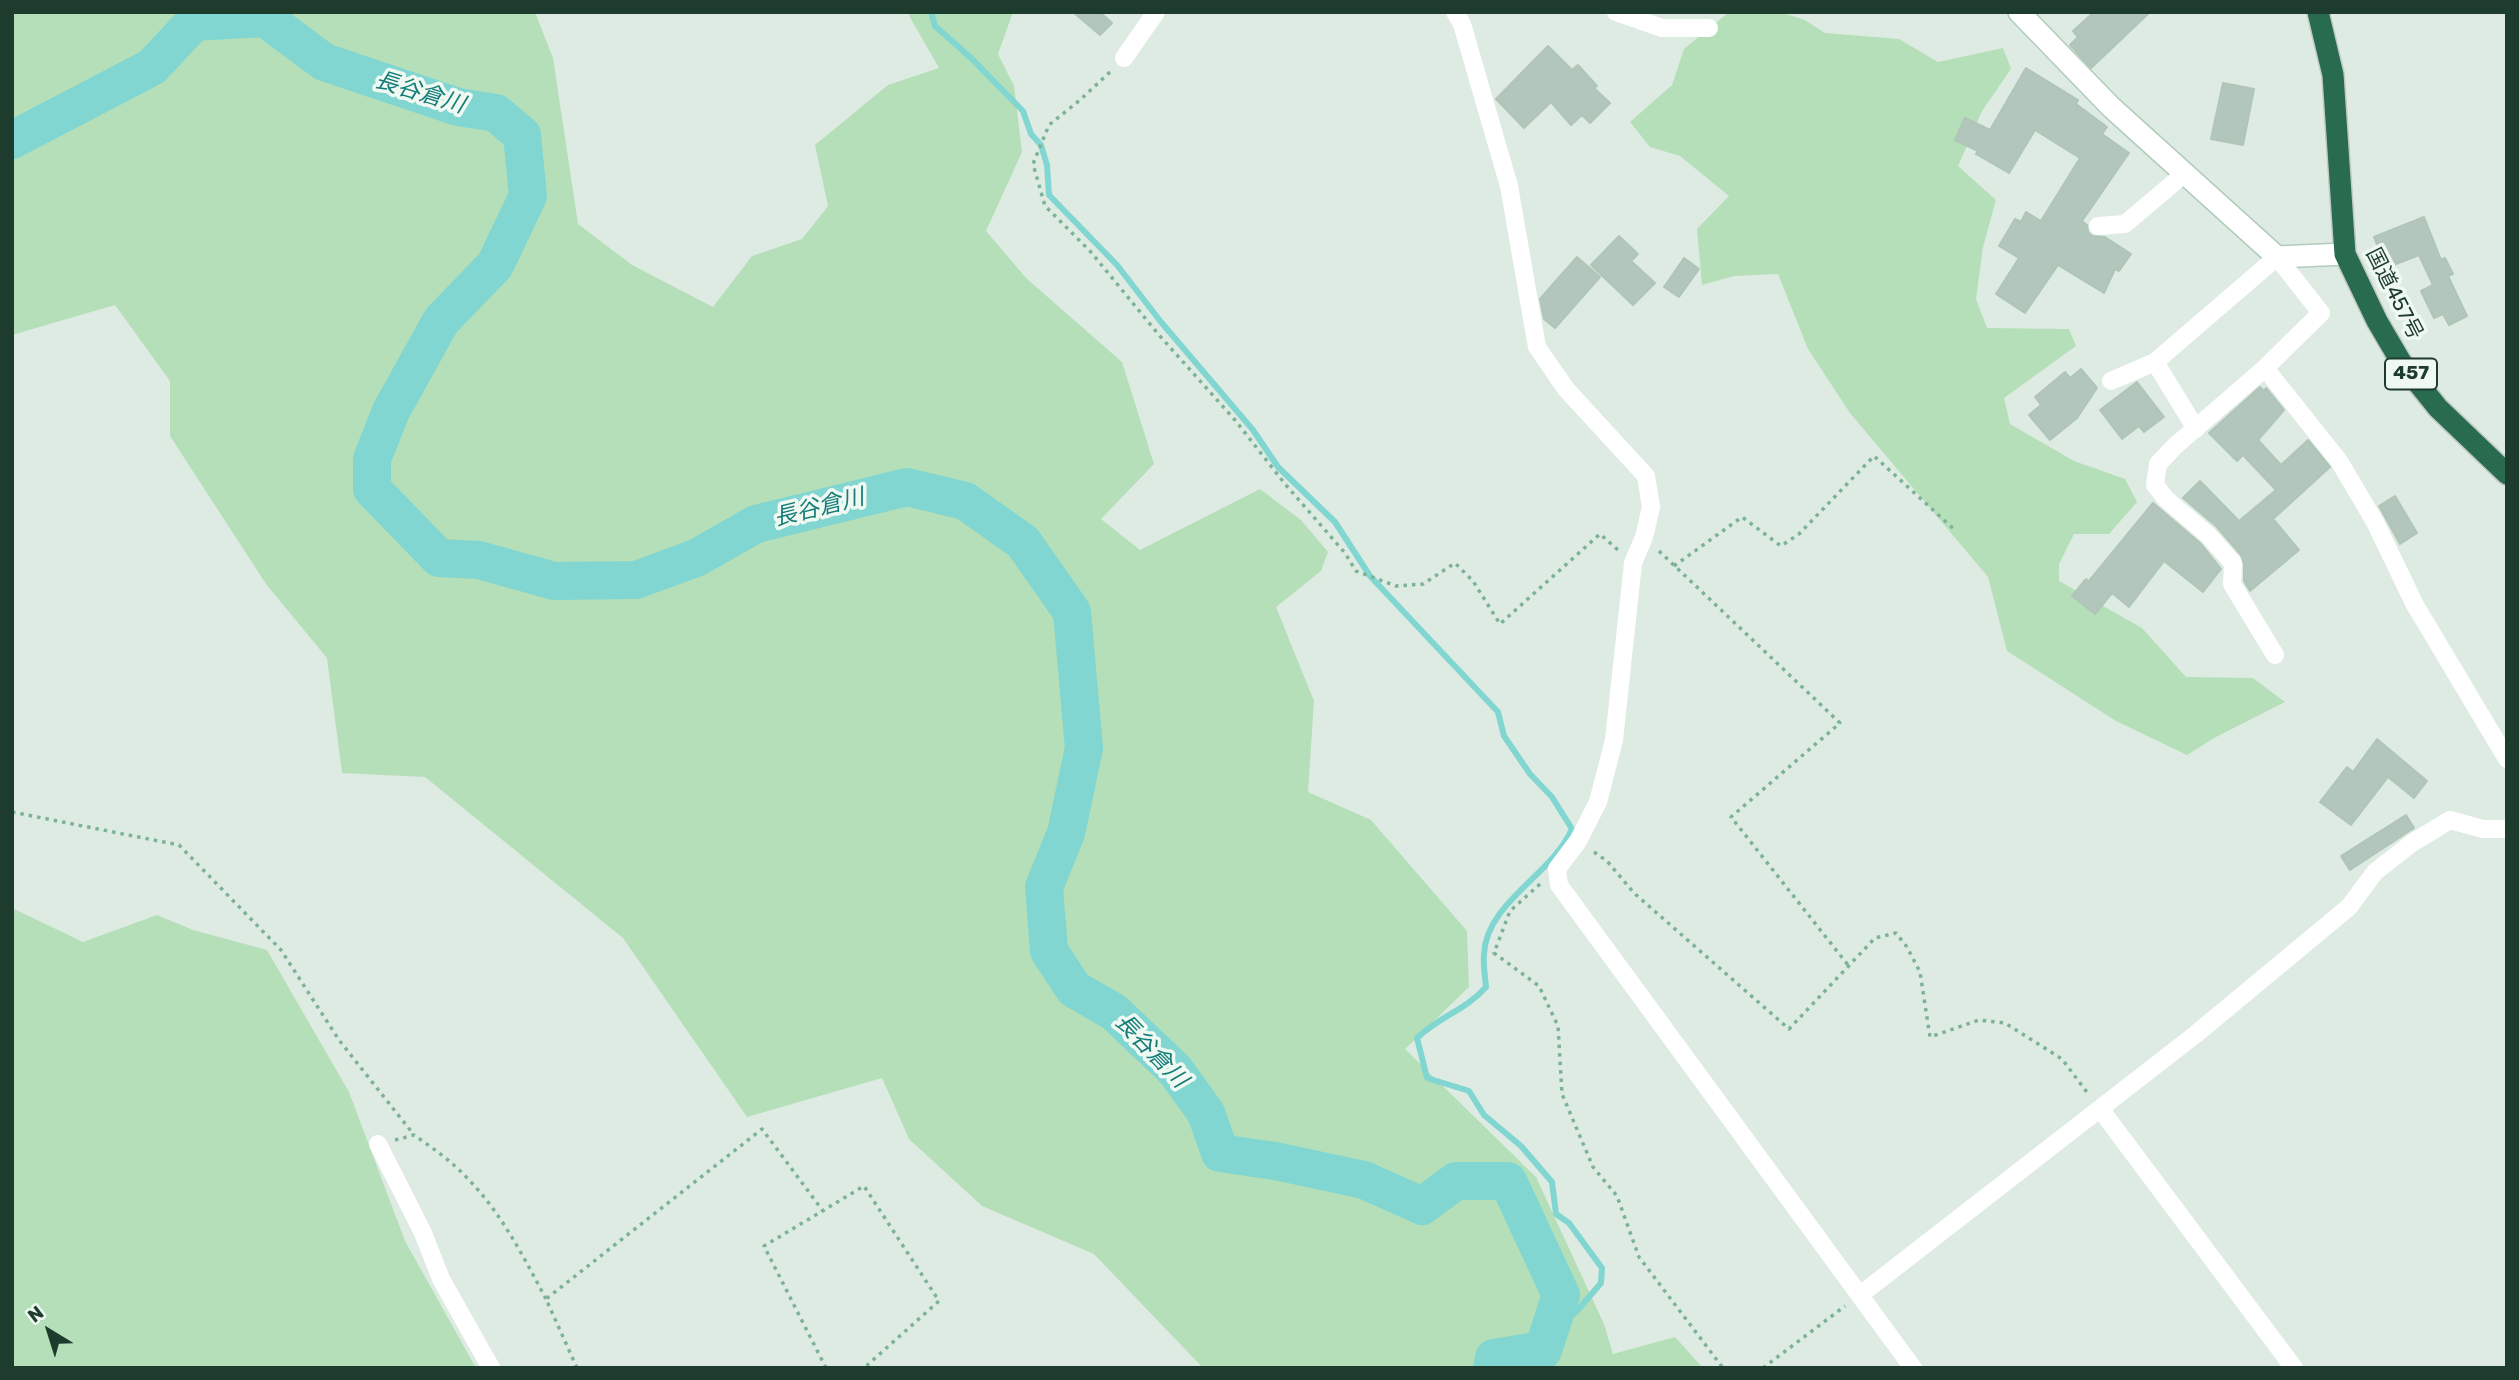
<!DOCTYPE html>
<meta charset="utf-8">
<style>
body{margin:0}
#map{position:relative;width:2519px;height:1380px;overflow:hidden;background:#deebe3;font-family:Rubik,sans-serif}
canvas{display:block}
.frame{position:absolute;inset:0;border:14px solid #1e3c2e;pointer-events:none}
.north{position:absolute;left:14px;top:1296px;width:70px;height:70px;-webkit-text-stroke:5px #eff8f1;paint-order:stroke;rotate:322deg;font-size:19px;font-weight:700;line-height:28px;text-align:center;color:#1e3c2e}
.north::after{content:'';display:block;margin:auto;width:24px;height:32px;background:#1e3c2e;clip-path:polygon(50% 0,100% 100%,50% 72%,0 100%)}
</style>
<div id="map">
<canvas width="2519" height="1380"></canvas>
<div class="frame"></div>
<div class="north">N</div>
</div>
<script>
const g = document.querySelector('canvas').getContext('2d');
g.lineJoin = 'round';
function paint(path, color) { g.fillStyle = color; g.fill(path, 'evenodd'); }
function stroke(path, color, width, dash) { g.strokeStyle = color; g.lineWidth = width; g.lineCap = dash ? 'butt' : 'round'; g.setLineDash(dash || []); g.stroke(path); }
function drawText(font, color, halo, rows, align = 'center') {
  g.font = font + ' Rubik,"Noto Sans JP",sans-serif'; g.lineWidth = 7; g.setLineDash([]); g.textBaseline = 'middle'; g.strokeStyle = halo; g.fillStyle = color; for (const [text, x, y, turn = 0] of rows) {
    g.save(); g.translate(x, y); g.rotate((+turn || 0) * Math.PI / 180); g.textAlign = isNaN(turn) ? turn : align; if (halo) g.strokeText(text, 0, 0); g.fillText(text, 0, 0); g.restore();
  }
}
const green = new Path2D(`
 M12,12H535L553,58L578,224L632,265L713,307L752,256L802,239L828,206L815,145L888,85L939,68L907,12H1013L998,54L1014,86L1022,152L986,231L1026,278L1122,362L1154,464L1101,519L1140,550L1260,489L1301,520L1328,552L1321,571L1276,607L1314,701L1308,792L1371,820L1467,931L1469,987L1405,1049L1536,1177L1604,1324L1613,1354L1675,1337L1703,1368H1203L1094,1254L982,1206L909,1139L882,1078L747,1117L623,938L425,777L342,773L327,658L266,584L170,436V381L115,305L12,335Z
 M1729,12H1780L1805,20L1825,33L1899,39L1938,62L2003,48L2011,69L1982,111L1958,166L1996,200L1983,247L1976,299L1987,328L2069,329L2076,346L2004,398L2010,424L2074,461L2125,479L2137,502L2109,534H2074L2059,564V581L2142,628L2186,677L2253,678L2285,702L2214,738L2187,755L2116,721L2007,651L1988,577L1850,413L1808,349L1778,274L1734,276L1702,285L1697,229L1729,196L1680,156L1650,147L1630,122L1672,85L1684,49Z
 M12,908L83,942L157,915L193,930L267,950L349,1092L405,1241L476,1368H12Z`);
const stream = new Path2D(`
 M931,12L935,26L971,58L1023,111L1031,134L1041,145L1047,165L1049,195L1117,265L1161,322L1253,430L1278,467L1335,522L1370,576L1498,712L1504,736L1530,774L1552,797L1572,829C1552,875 1486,903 1484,954C1483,965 1485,976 1486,987C1466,1010 1440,1016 1417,1038L1427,1078L1469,1091L1484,1115L1521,1146L1552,1182L1556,1214L1569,1223L1602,1268L1601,1283L1577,1311L1548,1335`);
const river = new Path2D(`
 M12,140L152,67L194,22L265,18L324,62L458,107L496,113L522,135L528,196L495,265L441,321L391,411L372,459V489L439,558L479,560L554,581L636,580L696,558L756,524L907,487L965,501L1023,542L1072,612L1084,748L1066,833L1044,887L1049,951L1074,989L1114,1012L1175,1070L1206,1113L1220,1153L1275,1161L1364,1180L1422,1206L1456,1181H1508L1561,1295L1543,1350L1494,1358L1492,1368`);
const building = new Path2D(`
 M1073,12H1100L1112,23L1100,35Z
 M2094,12H2150L2091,68L2070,45L2078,37L2073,31Z
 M1548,46L1572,70L1578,65L1597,86L1594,88L1610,103L1590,123L1582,115L1571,125L1551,102L1524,128L1496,99Z
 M2026,68L2078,100L2076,104L2107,127L2102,134L2129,153L2082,221L2087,225L2088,232L2092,236L2105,237L2131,254L2119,271L2115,269L2104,293L2058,265L2025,313L1996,294L2019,258L1999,246L2015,219L2021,222L2026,212L2041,221L2080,158L2035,130L2009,173L1976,154L1978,151L1955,140L1965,118L1990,130Z
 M2223,83L2254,89L2243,145L2211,139Z
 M2424,217L2441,260L2445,258L2453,274L2448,276L2467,316L2449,325L2443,314L2434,318L2421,291L2433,285L2419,255L2386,268L2374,237Z
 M1619,236L1638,254L1631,261L1655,283L1633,305L1591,265Z
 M1577,257L1600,277L1555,328L1544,319L1540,299Z
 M1684,258L1699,269L1679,297L1664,287Z
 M2081,369L2097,388L2077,418L2050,440L2029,415L2041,405L2035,397L2065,372L2070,378Z
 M2137,382L2164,417L2144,432L2139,426L2122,439L2100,410Z
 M2260,387L2264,391L2266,388L2284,410L2258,440L2281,465L2308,440L2330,467L2273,519L2299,550L2250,591L2244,581V564L2241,555L2216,526L2183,498L2200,481L2239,521L2276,490L2243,455L2237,461L2209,433Z
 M2395,496L2417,533L2400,544L2379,506Z
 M2153,503L2200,543L2221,569L2203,592L2164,561L2129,607L2112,593L2095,614L2072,596L2086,579L2089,581Z
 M2377,739L2427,781L2414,798L2388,777L2351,825L2320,802L2347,767L2353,772Z
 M2406,815L2414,828L2350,870L2341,856Z`);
const path = new Path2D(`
 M1110,72L1080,100L1049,125L1033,164L1045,206L1090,251L1159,335L1235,420L1285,484L1345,553L1356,571L1396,586L1423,584L1455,563L1473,581L1500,624L1600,534L1619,551
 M1659,551L1840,723L1731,817L1848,965
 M1674,566L1742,517L1781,546L1799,534L1874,456L1956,531
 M12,812L179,845L281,950L339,1040L414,1135
 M1594,852L1607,861L1634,893L1789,1029L1875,938L1896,933L1907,947L1920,972L1930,1037L1979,1020L2005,1023L2062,1059L2089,1095
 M1540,884L1510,911L1494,953L1539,986L1558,1026L1562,1094L1593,1167L1617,1196L1639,1257L1723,1368
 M395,1140L414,1135C434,1149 453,1162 469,1180C502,1214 524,1258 546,1299
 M577,1368L546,1299L762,1129L823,1211
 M826,1368L764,1246L864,1186L939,1301L864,1368
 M1763,1368L1845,1306`);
const street = new Path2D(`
 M1455,12L1462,24L1509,186L1537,347L1566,389L1646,476L1651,507L1644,537L1633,563L1614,740L1598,802L1578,841L1557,869L1559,885L1913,1368
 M1616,12L1662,28H1709
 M1124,58L1156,12
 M2098,226L2125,224L2184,174
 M2155,362L2196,429
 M2265,368L2339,461L2375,522L2415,605L2507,759
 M2111,381L2155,362L2277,257L2321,313L2265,368L2175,446L2158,464L2155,485L2166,499L2208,535L2233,563L2232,584L2275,655
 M2101,1110L2294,1368
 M378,1144L423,1233L441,1279L491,1368
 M1860,1295L2196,1034L2349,907L2375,872L2412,843L2450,820L2483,829H2507`);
const secondary = new Path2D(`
 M2019,12L2111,107L2277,257L2345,254`);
const highway = new Path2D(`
 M2318,12L2333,75L2345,254L2377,321L2401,362L2438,408L2507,474`);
const shields = [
 [2411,374,52]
];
const shieldNames = [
 ["457",2411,374]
];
const streetNames = [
 ["国道457号",2394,294,63]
];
const waterNames = [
 ["長谷倉川",420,93,17],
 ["長谷倉川",819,508,-14],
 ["長谷倉川",1151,1051,46]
];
paint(green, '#b5dfb8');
stroke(stream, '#81d6d1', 6);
stroke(river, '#81d6d1', 38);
paint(building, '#b3c6bb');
stroke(building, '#b0c5b8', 2);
stroke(secondary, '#b1ccbc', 24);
stroke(highway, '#c0c8c4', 24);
stroke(path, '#7cb296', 3.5, [3.5, 5]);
stroke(street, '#fff', 18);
stroke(secondary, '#fff', 21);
stroke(highway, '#286b4f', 21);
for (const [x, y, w] of shields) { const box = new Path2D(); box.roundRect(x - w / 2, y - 15.5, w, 31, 5); g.fillStyle = '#eff8f1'; g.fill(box); stroke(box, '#1e3c2e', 2); }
drawText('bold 19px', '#1e3c2e', null, shieldNames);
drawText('21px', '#1e3c2e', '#eff8f1', streetNames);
drawText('italic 23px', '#147d78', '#eff8f1', waterNames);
</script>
